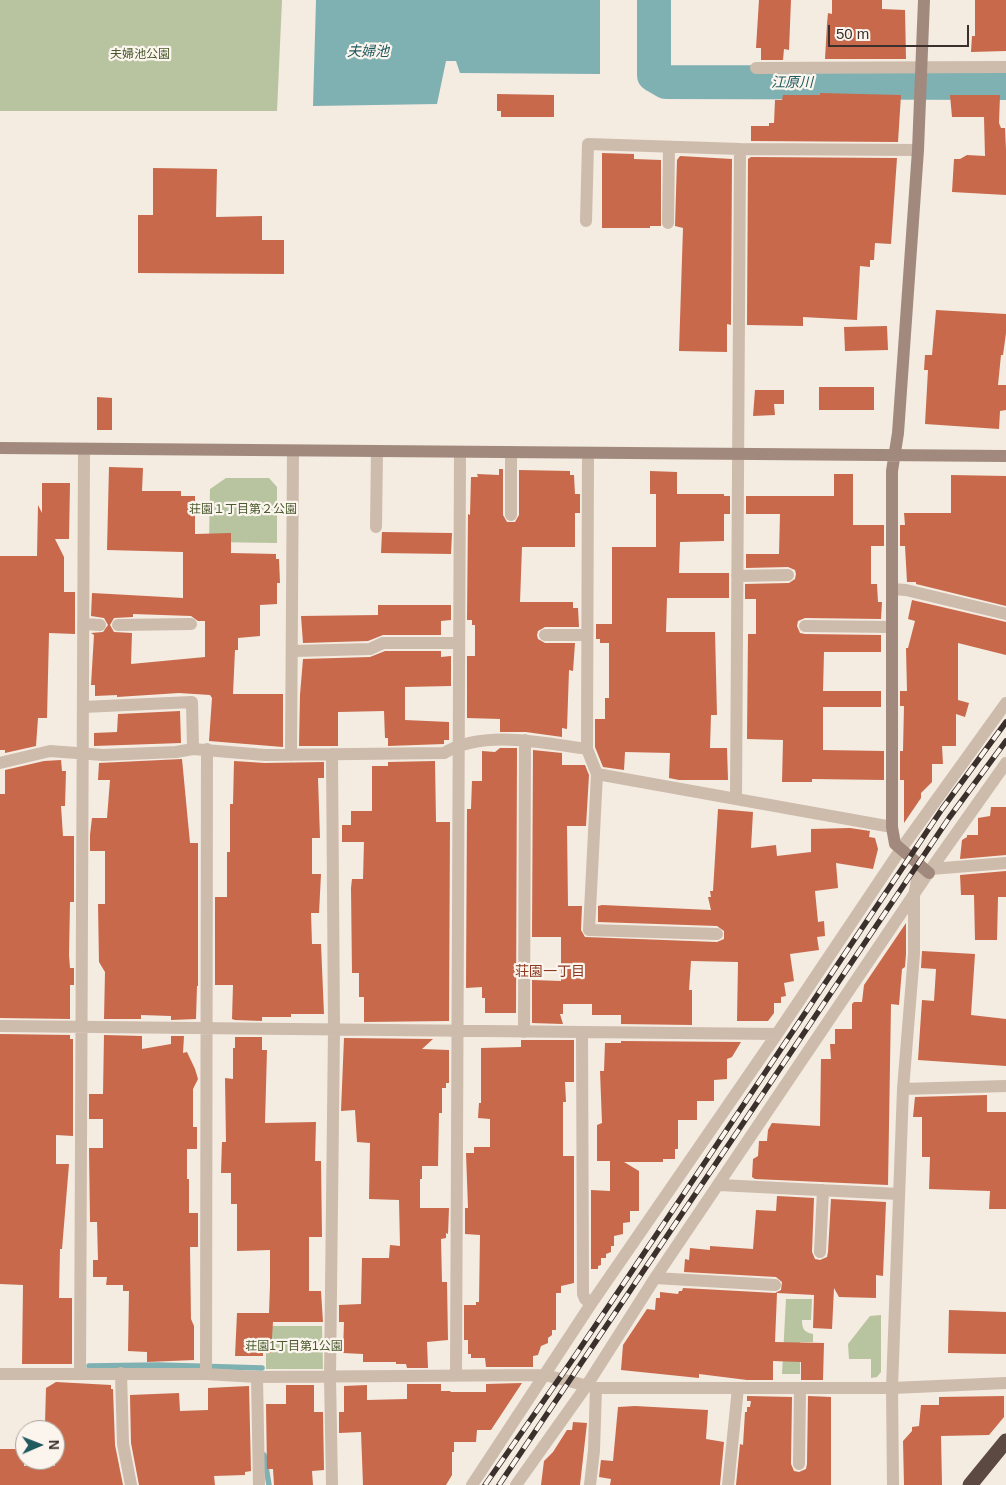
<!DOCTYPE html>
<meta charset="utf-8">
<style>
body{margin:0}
#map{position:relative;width:1006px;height:1485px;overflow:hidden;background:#f4ebe1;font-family:Helvetica,sans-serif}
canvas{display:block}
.north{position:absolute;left:15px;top:1420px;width:50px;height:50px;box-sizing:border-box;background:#fbf5ee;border:1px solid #aea6a0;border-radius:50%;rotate:89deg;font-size:14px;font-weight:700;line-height:20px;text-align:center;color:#3b302b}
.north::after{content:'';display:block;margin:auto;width:18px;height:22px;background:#1f5a5e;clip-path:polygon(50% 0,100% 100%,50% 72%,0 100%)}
.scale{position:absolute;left:828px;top:25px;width:141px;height:22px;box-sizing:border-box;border:2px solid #3b302b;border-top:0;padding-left:6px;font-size:15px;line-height:18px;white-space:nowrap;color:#3b302b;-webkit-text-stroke:4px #fbf5ee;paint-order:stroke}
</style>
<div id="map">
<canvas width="1006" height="1485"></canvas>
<div class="north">N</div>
<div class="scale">50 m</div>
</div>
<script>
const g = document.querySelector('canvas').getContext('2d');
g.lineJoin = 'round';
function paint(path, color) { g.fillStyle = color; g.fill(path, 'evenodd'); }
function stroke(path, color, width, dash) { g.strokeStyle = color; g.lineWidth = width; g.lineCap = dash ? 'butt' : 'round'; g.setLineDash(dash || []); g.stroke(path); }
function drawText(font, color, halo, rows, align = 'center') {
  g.font = font + ' Helvetica,"Noto Sans JP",sans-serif'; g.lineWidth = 4.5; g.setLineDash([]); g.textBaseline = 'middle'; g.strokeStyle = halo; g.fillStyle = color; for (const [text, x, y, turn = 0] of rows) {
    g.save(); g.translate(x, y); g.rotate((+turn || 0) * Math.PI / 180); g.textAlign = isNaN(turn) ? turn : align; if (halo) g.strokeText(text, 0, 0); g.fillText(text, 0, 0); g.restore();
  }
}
const green = new Path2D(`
 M0,0H282L277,111H0Z
 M226,478H269L277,487V543L209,542L210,489Z
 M786,1299H812L811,1320H802C802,1329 804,1332 813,1334V1342H800V1374H782Z
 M881,1315V1372L877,1377L871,1378V1359H849L848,1344L870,1316Z
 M266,1326H322L323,1369H266Z`);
const water = new Path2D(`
 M316,0H600V74L460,73L456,61H446L437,104L313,106Z`);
const stream = new Path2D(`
 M89,1366L158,1365L262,1368
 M264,1455L269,1485`);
const river = new Path2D(`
 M654,0V75L666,82L1006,83`);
const building = new Path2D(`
 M759,0H791L789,50L784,49L783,60H761V48H756Z
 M832,0H882V9L905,10L906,59H825L827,24L828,13L832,14Z
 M975,0H1006V51L971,52L972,36H975Z
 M820,93L901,95L898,142L751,141V126H769V123H774L775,100H782L783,95H820Z
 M497,94L554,95V117H501V111H497Z
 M950,95H1000L999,123L1001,128H1005L1006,150V195L952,192L954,159H960L967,155L985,156L984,117H952Z
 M602,153L634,154V159L661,160V226H650V228H602Z
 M680,156L732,159L731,325L727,324V352L679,351L683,228L675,226L677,160Z
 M751,157L897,158L891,244L875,243L874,260H870V267L860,266L857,320L803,317V326L747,325L748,159Z
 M153,168L217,169L216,217L262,216V240H284V274L138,273V215H153Z
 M936,310L1006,314V333L1003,355H1001L998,385H1006V410L1000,411L999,429L925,424L928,370H924L925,355H932Z
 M887,326L888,350L845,351L844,327Z
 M819,387H874V410H819Z
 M755,390H784V404H774L775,415L753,416Z
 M97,397L112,398V430H97Z
 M109,467L143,468L142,491H181V496H195V534L231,533V553L276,554V559H279L280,583H277V604L260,605V636L238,638V650H235L233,694H283V747L209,741L212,698L210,695L179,693L117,697V695L95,696V685H91L94,635L91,633L103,632L108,625L104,618L91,616L92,593L183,598V552L107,550ZM133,614L191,616L198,621H205V657L131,664L132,633L114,632L110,625L114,618L133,617Z
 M499,469H503V515L507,522H515L519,515V470L570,471V475H574L575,494H580V513H575V547H522L520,602H573V608H578L579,627H545L538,631L537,635L538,639L545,643H575L573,671L569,670L567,729L562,728V737L526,732H500V719L467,718V656H475V625H472V620H467L468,514L470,515L471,477H478L477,474L499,475Z
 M650,471L677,472V494H724V496H730V514H724V541L680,542L679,573H729V598H667L666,632H715L717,715H711L710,748H727L728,780H679L669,778L670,753L625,752L624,770L603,767L595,747V719H605V698H609V643H600V639H596V624H612V547H656V494H650Z
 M834,474H853V525H884V546H871V584H877L878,602H882L881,619L805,618L798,621L797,626L800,633L805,634L881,635V652H824L823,691H881V707H823V750L884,751V780L812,779V782H782L783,740L747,739L748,634H756V599H745V584L789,583L795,579L796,574L795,570L788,567L746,568V554H779L780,514H746V496H834Z
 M951,475L1006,476V606L916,584V582H907L905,546H900V525H905L904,513H951Z
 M42,483H70L69,539H55L64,557V592H75V634L49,633L47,718H38L36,746L5,753V750H0V556H37L38,505L42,513Z
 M382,532L452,533L451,554L381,553Z
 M912,600L1006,622V655L958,643V700L969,703L965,717L956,714V746H942L943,764H932V782L921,793V798L904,823V780H900V751H903L904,706H900V691H907L906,648H908L915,621L908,619Z
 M378,605H451V620L441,621V635H383L368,641L303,643L301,616L378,615Z
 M385,651H441V657L451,656V686L405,687V720L449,722V740H444V744L388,746V738H385L384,711L338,712V746H299L300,695L303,659L370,657Z
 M180,711L181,743L94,746V733L117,732L118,714Z
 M500,748H517L516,1013H485V998H482V987L466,988L467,809H471L472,781H482V751L495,752Z
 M533,750L562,753V765H585L589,775L586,826H567L568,906H582L581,930L585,937L717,942L724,939V931L717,926L598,922V906L602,905L711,910L708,897H711L710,891H713L718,809L753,812L751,848L776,845L777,856L811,852V829L850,828L870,831L869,837L875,838L878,849L873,869L836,863L838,888L815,891L818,922L824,921L825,936L817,937L819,950L790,954L794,981L784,983L786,996L781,997V1003H774V1013L768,1021H737L738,962L691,961L689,990H692V1025L621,1024V1015H592V1004H563V1014H560L563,1024L532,1023V980L561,981V937H532Z
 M182,759L190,843H198V986H197L196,1019L171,1020V1016L141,1015V1019H104L105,972L99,962L98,904H105V851H90V835L92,818H107L110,780H98L99,763Z
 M61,760L62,771H66L65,806H61L63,836H74V902H70L69,955L70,968H74V985H70V1019L0,1018V794H5V770L44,761Z
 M234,761L265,763L324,762V778H318L320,838H312V874H321L319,913H311L312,944H321L324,1014H291V1017H262V1021L235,1020L232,1019L233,985H215V897H227V852H230V804H233Z
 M435,761L436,822H450L449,1021L364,1022V997H359V973H352L351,888L352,879H363L364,842H342V825H351V811H372V766H388V762Z
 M991,807H1006V855L960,859L962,840L967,837V835H978V818L990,816Z
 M1006,871V897H998L997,940H975L974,895H961L960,875Z
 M906,923V954L905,967L902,969L899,1005L891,1004L888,1185L755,1179L752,1177L753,1159L758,1156L759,1141H767L768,1130L772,1123L820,1126L821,1059H831L830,1044H835V1029H852V1004L854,1002H862L864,985Z
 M922,951L975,954L971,1015L1006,1019V1066L918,1060L922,1000L934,1001L936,969L921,968Z
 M0,1034L70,1035V1039H73V1136L56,1135V1164H69L62,1249H60L59,1298H72V1364H22L23,1285L0,1284Z
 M104,1035L142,1036V1049L171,1044V1036H184L183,1053L187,1052L195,1069L198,1079L193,1089V1127H197V1149H187V1179H189V1213H198V1247H190L191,1319L194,1326V1360L147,1362V1352L128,1351L129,1291H123V1285H106L107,1277H93V1260H98L97,1222H90L89,1148H103V1119H89V1094H103Z
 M235,1037H262V1050H267L265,1123L316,1122L315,1161H321L322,1237H309V1291H321L323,1322H273L271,1353H263V1356H235L237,1313H269L270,1285V1250L237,1251V1204H231V1173H221L222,1142H226L225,1078L233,1079V1048H235Z
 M344,1038L433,1039L422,1049L449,1050V1083H446V1088H442V1113H439L438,1166H422V1179H420V1208H449L448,1234L446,1233V1238L441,1239L442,1282H447L448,1340L427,1342L428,1368H407L406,1364H396V1362H363V1354L343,1353L344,1322H339V1305L361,1304L362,1258H389L390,1245L400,1246L399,1200L369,1199L370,1143L357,1142L355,1110L341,1111Z
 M521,1040H574V1082H565L566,1102H563V1156H574V1283L561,1286V1293H556V1330H552V1335L548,1338V1343L541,1346L538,1355L533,1356V1367H486L485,1358H471V1354H468V1340H464V1305H476V1302H479L480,1235L465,1234V1208H468L466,1153H474V1147H490V1119L478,1118L479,1103H481V1048L521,1047Z
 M621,1041L741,1042L732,1057L727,1059V1079L714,1080V1101H697V1120H678V1149H675V1159H663V1162H624L639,1171V1211H630V1222L623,1223V1234L614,1236V1246H611V1252L606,1254V1258H601V1265L598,1266V1269H591V1190L610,1191V1161H597V1125L602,1123L600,1071H604L605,1043H621Z
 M987,1095V1112H1006V1209H989L990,1191L929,1189L930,1157H922V1117H913L915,1097Z
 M777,1196L814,1198L812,1252L815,1259L820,1260L827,1257L828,1252L831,1199L886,1202L883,1276L876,1275V1298L839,1297L834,1288L832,1329L813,1328L814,1295L777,1293L775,1342L824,1343L823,1380H801V1362L773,1361V1380H747L699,1374V1378L621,1370L623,1345L647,1309L655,1310L656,1298H660V1292L678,1294L679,1291H682L683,1288L775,1293L781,1290L782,1282L776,1277L684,1272L685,1259L689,1260L690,1248L710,1250V1246L753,1249L756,1210L776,1211Z
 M949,1310L1006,1312V1354L948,1353Z
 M56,1382L111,1385V1389H113L115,1445L123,1485H0V1449H24V1466H55V1425L45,1424L46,1388Z
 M522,1383L491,1430H477L476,1442H454V1452H452V1475L446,1485H363L361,1432L339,1433V1412H344V1386L367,1385V1400L407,1399V1384H441V1391H450L451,1392H486V1384Z
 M286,1385H314V1412H323L324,1470L312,1471L313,1485H274L273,1469H267L266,1404H286Z
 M249,1386L251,1471L245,1472V1475L214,1476L215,1485H139L131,1443L130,1395L179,1393L180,1411L208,1410V1388Z
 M747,1396L792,1397L791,1464L794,1471L799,1472L806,1469L807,1464L808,1396L831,1397V1485H736L740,1444L743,1445L745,1412H747V1407H750L751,1401H747Z
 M1004,1396V1417L989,1435L941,1436L942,1485H904L903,1441L912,1431V1427L919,1426L921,1405H939V1397Z
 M635,1406L708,1410L706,1439L724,1442L720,1485H610L611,1479L599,1477L601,1460L613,1461L618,1407Z
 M573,1422L587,1423L580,1485H541L544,1461L553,1452L567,1430H572Z`);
const street = new Path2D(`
 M756,68L1006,67
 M586,221L588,144L740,149L918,150
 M668,223L669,147
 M511,452V515
 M588,453L587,749L597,774L589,930L717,934
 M376,527L377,451
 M737,576L788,575
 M892,589L906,590L1006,614
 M83,624L100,625
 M118,625L191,624
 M805,626L892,627
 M545,635H587
 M293,651L370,649L383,643H459
 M83,707L192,702L193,749
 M291,755L293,451
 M0,763L50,751L103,755L176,752L193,749L265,755L444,753C484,729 543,743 587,749
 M597,774L892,827
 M736,799L740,149
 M931,869L1006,863
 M0,1026L777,1034
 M524,1032L525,740
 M582,1032L583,1294L585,1299L591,1304
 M903,1089L1006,1086
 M719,1185L899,1194
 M820,1252L823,1190
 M655,1278L775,1285
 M80,1373L84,449
 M121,1373L123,1444L131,1485
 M0,1374H206L257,1377L545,1375L596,1388H892L1006,1383
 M206,1374L207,749
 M456,1376L460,452
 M257,1377L259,1485
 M799,1464L800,1388
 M332,1485L330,1377L334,1029L332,754
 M472,1485L591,1304L777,1034L901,849L1006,703
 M516,1485L587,1385L655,1278L931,869L1006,763
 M590,1485L594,1450L596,1388
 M728,1485L738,1388
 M893,1485L892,1388L903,1089L914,954V896L920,865`);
const secondary = new Path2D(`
 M924,0L918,150L898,433L892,471V827L895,844L929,873
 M0,448L1006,456`);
const highway = new Path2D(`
 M970,1485L1006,1441`);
const rail = new Path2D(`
 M485,1485L575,1356L942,809L1006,722
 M499,1485L949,818L1006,741`);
const parkNames = [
 ["夫婦池公園",140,55],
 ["荘園１丁目第２公園",243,510],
 ["荘園1丁目第1公園",294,1347]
];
const waterNames = [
 ["夫婦池",368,52],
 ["江原川",792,83]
];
const neighbourhoodNames = [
 ["荘園一丁目",550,972]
];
paint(green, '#b8c4a0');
paint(water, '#7fb0b2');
stroke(stream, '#7fb0b2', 5.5);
stroke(river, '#7fb0b2', 34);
paint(building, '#c8694b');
stroke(street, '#cdbbac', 12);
stroke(secondary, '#a18a7d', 12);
stroke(highway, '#5c4a42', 15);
stroke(rail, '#3b302b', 5.5);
stroke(rail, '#fbf5ee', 4, [11]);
drawText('12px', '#4a5a2e', '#fbf5ee', parkNames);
drawText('italic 14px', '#1f5a5e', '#fbf5ee', waterNames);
drawText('14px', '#8c3b22', '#fbf5ee', neighbourhoodNames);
</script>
